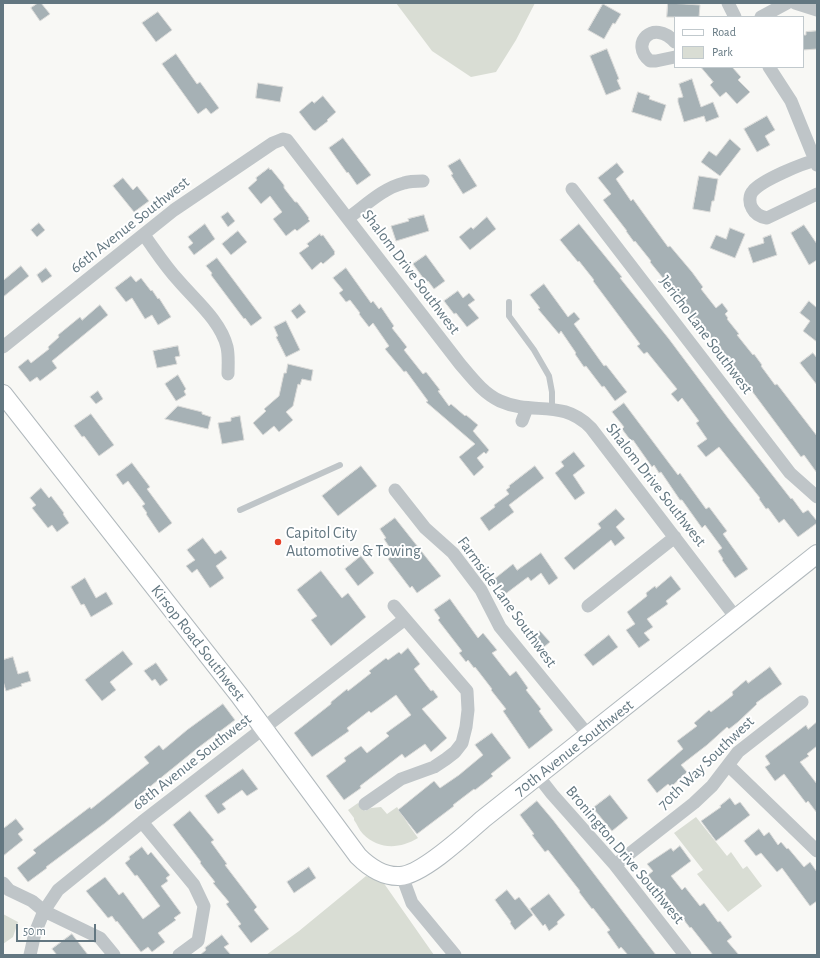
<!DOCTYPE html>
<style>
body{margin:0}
#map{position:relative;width:820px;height:958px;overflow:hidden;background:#f8f8f5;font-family:"Alegreya Sans",sans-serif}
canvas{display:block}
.frame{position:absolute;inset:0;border:4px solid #637781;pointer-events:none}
.legend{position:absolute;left:674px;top:16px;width:130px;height:52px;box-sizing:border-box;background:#fff;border:1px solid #c1c9cd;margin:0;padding:5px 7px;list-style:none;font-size:12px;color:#637781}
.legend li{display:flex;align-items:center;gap:8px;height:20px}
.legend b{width:20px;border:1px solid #c1c9cd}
.scale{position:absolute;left:16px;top:924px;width:80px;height:18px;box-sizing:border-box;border:2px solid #637781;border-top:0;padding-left:5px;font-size:12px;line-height:14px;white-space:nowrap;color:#637781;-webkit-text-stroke:3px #fff;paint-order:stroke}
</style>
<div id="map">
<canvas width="820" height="958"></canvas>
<div class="frame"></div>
<ul class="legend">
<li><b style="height:5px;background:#fff"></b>Road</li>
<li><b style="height:11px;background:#d9ddd4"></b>Park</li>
</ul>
<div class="scale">50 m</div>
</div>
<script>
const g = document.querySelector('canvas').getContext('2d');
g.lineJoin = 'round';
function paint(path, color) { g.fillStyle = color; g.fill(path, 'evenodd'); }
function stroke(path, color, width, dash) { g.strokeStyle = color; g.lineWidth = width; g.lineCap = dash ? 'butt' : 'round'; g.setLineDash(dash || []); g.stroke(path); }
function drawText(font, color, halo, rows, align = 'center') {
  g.font = font + ' "Alegreya Sans",sans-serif'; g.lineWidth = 4; g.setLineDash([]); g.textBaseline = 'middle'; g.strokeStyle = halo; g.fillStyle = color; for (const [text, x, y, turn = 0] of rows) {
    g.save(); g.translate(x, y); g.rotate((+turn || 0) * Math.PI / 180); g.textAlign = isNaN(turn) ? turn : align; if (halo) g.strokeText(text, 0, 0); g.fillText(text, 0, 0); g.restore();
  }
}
const green = new Path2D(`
 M396,3H535L516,40L496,72L471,77L432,51Z
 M358,803L365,811L371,808L381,807L387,814L397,807L408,824L418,838C400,849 379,850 363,834C359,830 357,824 354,820V818L348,810Z
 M696,817L727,856L731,852L743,869L747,866L762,886L728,912L697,874L703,870L674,833Z
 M366,876L383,882L434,955H266L299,931Z
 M3,914L18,922L13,937L3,944Z`);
const building = new Path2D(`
 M38,3H41L50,14L40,21L31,8Z
 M668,3L700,5L699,17H667Z
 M603,4L621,14L615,24L613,23L604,39L588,30Z
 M158,12L172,30L156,42L142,23Z
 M817,31V49L803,50V35H806V32Z
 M607,49L619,79L617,80L621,89L606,95L590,56Z
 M176,54L197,84L200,82L219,108L211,114L206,108L198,114L162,64Z
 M701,67H732L741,77L738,80L750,92L737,104L726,92L720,97L710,85L713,82Z
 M692,79L701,107L713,102L719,117L706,122L704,116L684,122L678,102V98L683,97L679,84Z
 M258,83L283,87L280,102L256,98Z
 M638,92L650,96L649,99L666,105L661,121L632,112Z
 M323,96L336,112L327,120L328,121L315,131L314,130H313L299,112L312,101L314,103Z
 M767,116L775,130L765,136L770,145L757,152L744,129Z
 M343,138L371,175L357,185L348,172L347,173L329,148Z
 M730,139L741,149L720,176L701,162L709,151L716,156Z
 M460,159L477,186L463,194L451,175L453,174L448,166Z
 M617,163L624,172L616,179L631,201L633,199L646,217L668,247L670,246L692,272L703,287L701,289L716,308L722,303L728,311L725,314L728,318L727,319L739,334L737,335L753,355L754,354L762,365L761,366L775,385L777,384L817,436V473L804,455L801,457L743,379L731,364L729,365L722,356L723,354L696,318L694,319L686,309L687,308L650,262L651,261L635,241L634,242L626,231H627L603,200L611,194L598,178Z
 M269,168L270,170L271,169L284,185V188L295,202H297L309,218L308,219L310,221L297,231L295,229L286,236L273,219L282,212L270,196L261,204L248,188L257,180L256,178Z
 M699,176L718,179L714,201H712L710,212L693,209Z
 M123,178L133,190L137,186L149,201L134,212L113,186Z
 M228,212L235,221L228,227L221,217Z
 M424,215L429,231L396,241L391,226L409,221L408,219Z
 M487,217L496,229L470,250L459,237L471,227L473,229Z
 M39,223L45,230L37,237L31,230Z
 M205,224L215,239L194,255L188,247L193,243L188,237Z
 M579,224L609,261L622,277L620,278L669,339L728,418L791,499L792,498L803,513L808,510L817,521V523L798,537L784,519L779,523L768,508L766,509L759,499L760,498L719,447L706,457L697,446L707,439L696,423L699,421L682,398L678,402L671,394L677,389L647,352L644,354L637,346L640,344L593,281L594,280L579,261L578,262L560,240Z
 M804,225L817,244V260L809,265L791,233Z
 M730,228L745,234L735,258L710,248L716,235L726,239Z
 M238,231L247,242L231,255L222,244Z
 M320,234L321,236L323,235L335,252L334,253L335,254L323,264L321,262L312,270L299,253L309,246L307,244Z
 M771,235L777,255L753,263L748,248L764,243L763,238Z
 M426,255L445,281L434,289L428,281L426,282L413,264Z
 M217,258L262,318L251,326L245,318L244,319L211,275L212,273L206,266Z
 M21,266L29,276L3,297V281Z
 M46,268L52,276L42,283L37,275Z
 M346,268L371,303L373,301L379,309L381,307L394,326L392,328L407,347L404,350L423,374L426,372L440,390L438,391L449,406L451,404L465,416L466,415L478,425L473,431L489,450L486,454L484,452L477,458L484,467L474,476L459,457L475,444L426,402L428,401L406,371L404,372L385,349L389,346L373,323L369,327L359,314L360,313L350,300L346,302L339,293L343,290L333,278Z
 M131,276L136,282L141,278L151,291L152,290L158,299L159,298L171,317L158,325L152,315L145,319L132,298L126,302L115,288Z
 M544,284L568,317L574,312L580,319L574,324L604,366L606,365L627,392L615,401L604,386L602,387L586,366L584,367L575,354L576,353L561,331L559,334L538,309L540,308L530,295Z
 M458,291L463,298L469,293L475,300L468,305L479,318L467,327L456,313L454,314L444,301Z
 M809,301L817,308V342L803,331L810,321L800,313Z
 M300,304L306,312L297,319L291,311Z
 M100,305L108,315L52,361L57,368L40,381L37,377L30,382L18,367L28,359L31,363L49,349L48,347L59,337L58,335L80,317L82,320Z
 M286,321L300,350L286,357L276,337L278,336L274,327Z
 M178,346L180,356L175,357L177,364L157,368L153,351Z
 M813,353L817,358V385L800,363Z
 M288,364L313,370L311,381L302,379L300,385L298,384L293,406L286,412L293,420L279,432L274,426L263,435L253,423L266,411L264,409L279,396L284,373H286Z
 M178,375L186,389L184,391L186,395L176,401L165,384Z
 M98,391L103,399L96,404L90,397Z
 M624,403L678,475L680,473L706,509L709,507L727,531L723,534L748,569L735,578L722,560L723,559L718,551L722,548L705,525L702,528L682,500H680L661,472L659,473L654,465L652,467L633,440L631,441L622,429L624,427L612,412Z
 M178,406L202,412V414L211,417L208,429L165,419Z
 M91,414L114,445L99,456L84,436L82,437L74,426Z
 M240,416L244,440L222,444L218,423L231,421V418Z
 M574,452L585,466L573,475L585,493L575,500L555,473L564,466L561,462Z
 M132,463L150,487L147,489L172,523L159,533L146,514L147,513L142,506L145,504L128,481L123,485L116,475Z
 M361,466L377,486L338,516L322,496Z
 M535,466L544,478L509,505L514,512L489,531L480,518L495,507L494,505L509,494L506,490L510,487L509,486Z
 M41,488L49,498L51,496L64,513L63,514L69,523L57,532L52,525L48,528L32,508L36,505L30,498Z
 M616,509L625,519L616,527L625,538L615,546L611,540L574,570L564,558L601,528L598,524Z
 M395,518L441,576L417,593L412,586L410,588L388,559L394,554L384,539L386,538L380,529Z
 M203,538L215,554L221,550L227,558L216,566L224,578L210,588L197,569L192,573L186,566L195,560L187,550Z
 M541,553L558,578L549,585L541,573L531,581L528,577L504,595L493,580L513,564L517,570Z
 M361,556L374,573L358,586L345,569Z
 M321,571L342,598L348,593L366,617L331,646L311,620L317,616L297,590Z
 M671,576L681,589L666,601L668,604L647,619L653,627L644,633L650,640L639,648L626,630L635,624L627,612L647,596L646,593L655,586L656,588Z
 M85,578L96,598L106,592L113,604L91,617L84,604L81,605L71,587Z
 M450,599L478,638L483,633L497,650L492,653L510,676L516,671L528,688L526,690L541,709L539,711L553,730L529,749L503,711L506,709L491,690L492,689L475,667L474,668L468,660L466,662L459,653L462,651L438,620L440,618L434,610Z
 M540,631L550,642L539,651L530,640Z
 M609,635L618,647L593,666L584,655Z
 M408,648L420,664L414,669L431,691L433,690L438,697L422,709L447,738L431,752L425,744L405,758L402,754L360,786L361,788L344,800L326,776L346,761L344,758L361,746L367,753L389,736L386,733L411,715L396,695L371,713L369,711L347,728L349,731L312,757L294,733L331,704V702L347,689L348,691L371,673L369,671L386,658L388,660L399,652L401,654Z
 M123,651L133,664L110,682L116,690L102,701L85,680Z
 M13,657L18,674L28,671L31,681L21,684L22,686L6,691L3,681V660Z
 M156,663L168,680L160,686L155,679L152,681L144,671Z
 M770,667L782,684L756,703L757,704L738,722L729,729L727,727L707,745L681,765L687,772L671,787L668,784L657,793L647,780L683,749L677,741L697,726L694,723L709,710L711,712L733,695L732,692L746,680L748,683Z
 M223,704L235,720L199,747L105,823L46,867L47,868L28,882L17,868L36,853L33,850L90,807L91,809L149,763L144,757L159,745L163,750L187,730Z
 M817,722V746L807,754L809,756L800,762L817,784V813L808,801L806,803L784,774L775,781L765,767L770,764L765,756L806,725L808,729Z
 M492,733L511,758L491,774L493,776L475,790L474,789L453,805L454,806L417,834L398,810L434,781L440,788L459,775L483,755L475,745Z
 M243,769L258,789L247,796L242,790L222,804L226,809L218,814L205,796Z
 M610,795L628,818L612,831L593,808Z
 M730,798L735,805L740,802L750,815L716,841L701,821L721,807L720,806Z
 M537,801L553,820L656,955H628L621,947L619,949L607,932L610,930L593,908L592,909L579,892L580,891L548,850L545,852L532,835L534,834L520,815Z
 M190,811L214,840L211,842L227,864L225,865L257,907L254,910L269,929L251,943L238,926L241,924L226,904L229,902L213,883L215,882L200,863L201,862L173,825Z
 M16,819L24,829L18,834L23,840L3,856V829Z
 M759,829L764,836L769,832L778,845L781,842L787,849L788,848L804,867L810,862L817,872V901L810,906L782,868L777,872L761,853L756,856L744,841Z
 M680,846L691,861L671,876L682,890L685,887L700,906L704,903L718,922L720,921L732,937L727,941L739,955H713L691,927L690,928L681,916L659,887L658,888L648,875L653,871L647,864L671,848L673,851Z
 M142,847L148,855L151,852L170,875L166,878L168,881L161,886L181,913L174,918L176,920L158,933L165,942L152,952L148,947L141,952L117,921L116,922L112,916L108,918L86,891L105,877L119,895L123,892L143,919L160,906L137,875L135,876L125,863L130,859L129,857Z
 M309,867L316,878L294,893L287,882Z
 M507,890L515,900L519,897L533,915L515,930L510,923L511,922L495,900Z
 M549,894L565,915L557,922L558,924L549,931L545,924L543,926L530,909Z
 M72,934L88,955H57L52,949Z
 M222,935L229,944L224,947L231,955H200L206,950L205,948Z`);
const lane = new Path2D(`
 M509,302V316L534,350L549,376L552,392V409
 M240,510L340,465`);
const street = new Path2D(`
 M728,3L735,17
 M795,3L817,10
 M761,17L787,3
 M675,42C653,18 629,44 650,61H656L675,57
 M769,67L791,101L817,165
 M817,160C803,163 762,180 753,191C749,195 749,203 752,208C755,214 761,217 767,218L817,194
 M572,189L790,473L817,497
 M348,218C365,206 383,188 404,183C410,181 416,181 423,181
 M144,235C155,250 165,266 178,280C194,299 221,321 227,347C229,356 228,365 228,374
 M3,347L174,210L273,143L283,139L287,140L460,364C472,378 483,393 500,401C533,416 562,398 591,428L737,619
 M522,421L527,408
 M395,490L425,528L453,553L481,590L500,627L589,736
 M588,606L675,537
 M728,765L817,851
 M538,776L552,794L615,865L685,955
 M365,804L401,779L434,767L446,759L455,752L462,743L466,727L468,710L467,691L394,606
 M142,822L194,885L204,906L198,941L179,955
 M615,865L694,803L712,786L738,752L802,702
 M402,876L412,903L455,955
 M3,883L9,890L32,901L44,911L100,938L114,955
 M30,955L35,933L44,911L58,890L142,822L405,619`);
const secondary = new Path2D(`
 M3,394L239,695L358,856C370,868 383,877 400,876C422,875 466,834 483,819L817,554`);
const markers = [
 [278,542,4,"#e54028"]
];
const streetNames = [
 ["66th Avenue Southwest",130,225,-38],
 ["Shalom Drive Southwest",411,272,53],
 ["Jericho Lane Southwest",706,335,53],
 ["Shalom Drive Southwest",656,485,52],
 ["Farmside Lane Southwest",507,602,54],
 ["Kirsop Road Southwest",198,643,52],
 ["70th Avenue Southwest",574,748,-38],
 ["68th Avenue Southwest",192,762,-38],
 ["70th Way Southwest",706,763,-44],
 ["Bronington Drive Southwest",625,855,50]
];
const poiNames = [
 ["Capitol City",286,533],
 ["Automotive & Towing",286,551]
];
paint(green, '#d9ddd4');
paint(building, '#a6b1b5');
stroke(building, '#dadad8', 1);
stroke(secondary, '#b1b9bd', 20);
stroke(lane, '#bfc5c8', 6);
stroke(street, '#bfc5c8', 13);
stroke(secondary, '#fff', 18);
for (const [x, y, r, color] of markers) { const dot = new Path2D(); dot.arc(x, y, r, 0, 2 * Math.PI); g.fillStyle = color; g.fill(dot); stroke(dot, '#fff', 1.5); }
drawText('16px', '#637781', '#fff', streetNames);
drawText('16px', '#637781', '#fff', poiNames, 'left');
</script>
